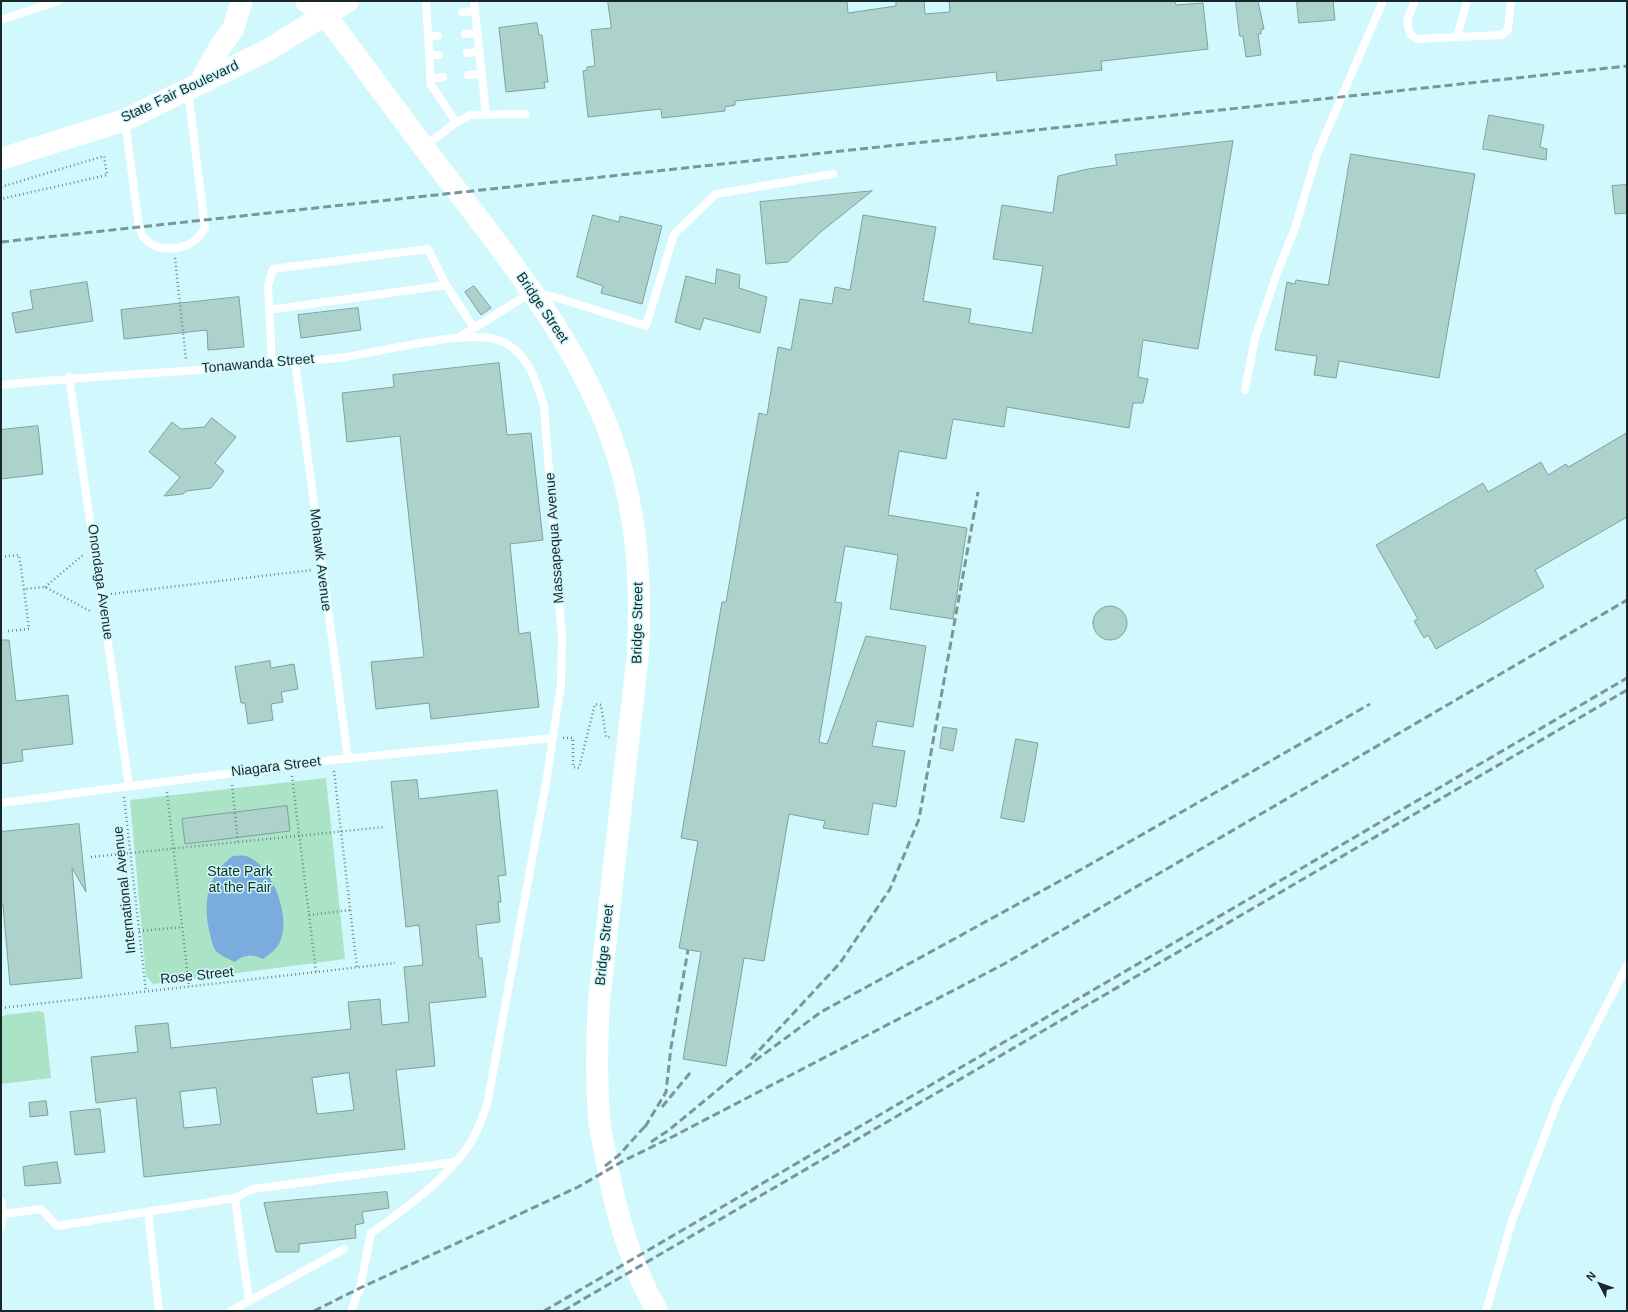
<!DOCTYPE html>
<style>
body{margin:0}
#map{position:relative;width:1628px;height:1312px;overflow:hidden;background:#d1f8fc;font-family:Arial,sans-serif}
canvas{display:block}
.frame{position:absolute;inset:0;border:2px solid #182728;pointer-events:none}
.north{position:absolute;left:1580px;top:1264px;width:40px;height:40px;-webkit-text-stroke:3px #d1f8fc;paint-order:stroke;rotate:311deg;font-size:11px;font-weight:700;line-height:16px;text-align:center;color:#182728}
.north::after{content:'';display:block;margin:auto;width:14px;height:18px;background:#182728;clip-path:polygon(50% 0,100% 100%,50% 72%,0 100%)}
</style>
<div id="map">
<canvas width="1628" height="1312"></canvas>
<div class="frame"></div>
<div class="north">N</div>
</div>
<script>
const g = document.querySelector('canvas').getContext('2d');
g.lineJoin = 'round';
function paint(path, color) { g.fillStyle = color; g.fill(path, 'evenodd'); }
function stroke(path, color, width, dash) { g.strokeStyle = color; g.lineWidth = width; g.lineCap = dash ? 'butt' : 'round'; g.setLineDash(dash || []); g.stroke(path); }
function drawText(font, color, halo, rows, align = 'center') {
  g.font = font + ' Arial,sans-serif'; g.lineWidth = 3; g.setLineDash([]); g.textBaseline = 'middle'; g.strokeStyle = halo; g.fillStyle = color; for (const [text, x, y, turn = 0] of rows) {
    g.save(); g.translate(x, y); g.rotate((+turn || 0) * Math.PI / 180); g.textAlign = isNaN(turn) ? turn : align; if (halo) g.strokeText(text, 0, 0); g.fillText(text, 0, 0); g.restore();
  }
}
const green = new Path2D(`
 M326,778L345,959L153,984L146,976L130,800Z
 M40,1011L44,1013L51,1078L1,1084V1018L5,1015Z`);
const water = new Path2D(`
 M233,856C237,856 242,855 246,856C272,864 292,918 280,942C276,950 270,954 263,959C253,954 244,954 235,962C228,959 221,956 216,951C212,946 211,937 209,930C203,901 208,874 233,856Z`);
const building = new Path2D(`
 M608,1H847L848,13L896,6V1H924L925,14L950,12L949,1H1175L1176,5L1203,3L1208,49L1103,61H1101L1102,70L997,81L996,72L735,101V105L725,107V111L662,118L661,109L588,117L583,71L587,70V67L595,66L591,30L611,28Z
 M1236,1H1258L1264,29H1261V34H1258L1261,55L1246,57L1243,36H1240Z
 M1297,1H1333L1335,20L1299,23Z
 M537,23L539,35H542L548,82H544L545,88L506,92L499,28Z
 M1489,115L1544,125L1540,147L1547,149L1546,160L1483,149Z
 M1233,141L1198,349L1143,340L1138,377L1148,379L1143,403H1133L1129,428L1007,407L1004,427L953,419L946,459L899,451L888,515L967,528L953,619L890,609L898,555L845,546L835,602L842,603L819,742L827,744L866,636L926,646L913,727L877,721L872,746L905,751L896,807L873,803L868,835L823,828L825,821L789,814L764,961L744,958L726,1066L683,1059L701,952L679,948L698,841L681,838L722,602H726L759,413L767,415L778,347L791,350L800,299L832,304L835,287L850,290L863,215L936,227L923,301L971,309L969,323L1032,333L1043,266L993,259L1002,205L1053,213L1058,176L1088,169L1117,165L1115,155Z
 M1351,154L1475,174L1439,378L1339,361L1336,378L1314,375L1317,356L1275,350L1287,282L1295,284L1296,280L1328,285Z
 M1627,185V213L1615,214L1612,186Z
 M872,191L822,231L788,262L766,264L760,202Z
 M593,215L619,222L620,216L662,226L642,304L601,293L603,286L577,277Z
 M717,269L740,275L739,288L767,297L760,333L704,318L700,330L675,322L686,276L715,284Z
 M87,282L93,321L16,333L12,313L33,309L30,291Z
 M474,286L491,308L481,315L465,292Z
 M239,297L244,347L208,350L207,330L124,339L121,310Z
 M358,308L361,330L301,338L298,315Z
 M499,363L507,435L531,433L543,540L510,544L519,634L530,632L539,707L431,719L429,703L376,709L371,662L424,657L400,436L347,442L342,393L394,387L393,375Z
 M212,418L236,437L215,463L224,471L211,488L186,491L183,494L164,496L180,477L149,452L172,422L181,429L204,427Z
 M38,426L43,474L1,479V430Z
 M1627,433V517L1535,570L1544,587L1436,649L1428,635L1424,638L1414,621L1418,619L1376,545L1483,483L1488,492L1541,462L1548,475L1566,464L1568,467Z
 M1093 623a17 17 0 1 1 34 0a17 17 0 1 1-34 0Z
 M1,640H9L16,701L68,695L73,744L22,750L23,761L1,764Z
 M270,661L271,668L294,664L298,689L281,692L283,702L271,704L273,720L248,724L245,703H241L235,667Z
 M943,727L957,729L953,751L940,748Z
 M1016,739L1038,743L1024,822L1001,818Z
 M417,780L419,799L497,790L506,875L498,876L501,902H498L500,922L476,925L479,958H482L486,997L429,1003L435,1066L396,1070L405,1149L144,1177L136,1098L96,1103L91,1057L138,1052L135,1026L168,1023L171,1048L351,1029L348,1002L380,999L382,1025L409,1022L404,967L423,965L419,925L406,927L391,782ZM349,1073L354,1110L317,1114L312,1078ZM216,1088L221,1124L184,1128L180,1092Z
 M287,806L290,831L185,844L182,819Z
 M79,824L86,892L72,868L82,978L10,985L3,905H1V832Z
 M46,1101L48,1115L30,1117L29,1103Z
 M100,1109L105,1152L75,1155L70,1112Z
 M57,1162L61,1183L25,1186L23,1167Z
 M387,1192L389,1208L362,1212L364,1223L355,1225L356,1238L299,1244V1252H276L264,1203Z`);
const path = new Path2D(`
 M1,187L104,156L107,175L1,199
 M175,258L186,360
 M1,557L19,555L24,589
 M45,587L83,555
 M111,594L312,570
 M8,631L29,629L24,589L45,587L92,612
 M563,738H573V767L579,768L595,704L601,705L606,737H611
 M334,771L357,968
 M292,776L316,972
 M232,785L238,842
 M167,792L189,987
 M124,797L146,991
 M91,857L385,827
 M309,915L350,910
 M139,931L183,927
 M1,1008L395,963`);
const service = new Path2D(`
 M426,1L431,85L456,122
 M474,1L486,115
 M1415,1L1407,20L1410,34L1417,39L1501,35L1508,30L1511,1
 M462,12L475,11
 M1,20L58,1
 M465,34L477,33
 M428,36H438
 M1457,37L1467,1
 M467,53L479,52
 M429,55H439
 M468,75L482,74
 M430,79L443,77
 M125,121L139,227C141,230 141,235 144,238C157,253 184,251 198,238C200,235 203,231 205,228L188,90
 M425,146L454,124L470,115L526,114
 M269,310L446,285
 M458,338L532,292L558,298L646,326L674,234L716,194L833,174
 M295,361L348,759
 M272,363L268,285L273,269L428,249L446,285L474,328
 M69,377L129,786
 M1,385C115,373 231,371 345,357C382,352 465,329 498,340C527,350 536,380 544,406L562,638L561,684L546,783L487,1105C482,1117 478,1131 471,1142C448,1178 405,1209 371,1233L360,1288L351,1311
 M1245,390L1255,338L1277,273L1295,228L1317,154L1383,1
 M1,803L333,760L553,738
 M235,1198L249,1301
 M1,1201L3,1214
 M148,1212L159,1311
 M1,1227L3,1214L41,1209L57,1226L235,1198L252,1189L455,1162
 M231,1311L344,1249
 M1486,1311L1512,1221L1559,1098L1627,965`);
const secondary = new Path2D(`
 M326,16C370,74 413,134 458,192C520,273 585,355 617,454C638,519 641,587 638,654L599,1000C597,1038 596,1076 599,1115C599,1125 602,1137 604,1147C613,1203 629,1262 657,1311
 M1,159L125,120L266,51L348,1`);
const motorway = new Path2D(`
 M306,1L326,16
 M199,84L218,50L233,29L242,1`);
const rail = new Path2D(`
 M1,242L1627,66
 M751,1059L840,963L890,889L919,819L978,492
 M662,1107L690,1073
 M645,1127L666,1092L671,1047L688,950
 M651,1142L669,1130L737,1074L821,1012L1089,865L1370,704
 M605,1166L619,1155L647,1124
 M314,1311L360,1288L578,1187L623,1161L672,1137L1004,964L1627,600
 M544,1311L1627,678
 M563,1311L1627,690`);
const streetNames = [
 ["State Fair Boulevard",180,92,-25],
 ["Bridge Street",542,308,56],
 ["Tonawanda Street",258,364,-5],
 ["Massapequa Avenue",555,538,-94],
 ["Mohawk Avenue",320,560,83],
 ["Onondaga Avenue",100,582,82],
 ["Bridge Street",638,623,-89],
 ["Niagara Street",276,767,-7],
 ["International Avenue",125,890,-96],
 ["Bridge Street",605,945,-84],
 ["Rose Street",197,976,-6]
];
const parkNames = [
 ["State Park",240,872],
 ["at the Fair",240,888]
];
paint(green, '#abe3c6');
paint(water, '#7aaddd');
paint(building, '#add2cb');
stroke(building, '#7ea19b', 1);
stroke(path, '#6f8a8c', 2.5, [1, 3]);
stroke(service, '#fff', 8);
stroke(secondary, '#fff', 22);
stroke(motorway, '#fff', 22);
stroke(rail, '#7a9699', 3, [8, 4]);
drawText('14px', '#182728', '#d1f8fc', streetNames);
drawText('14px', '#103122', '#d1f8fc', parkNames);
</script>
